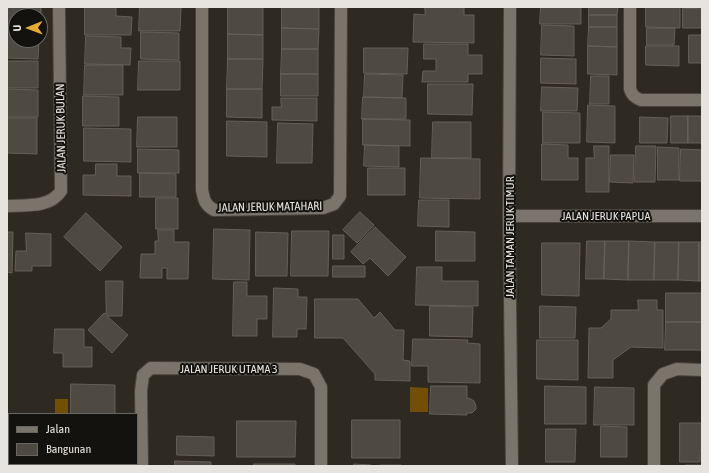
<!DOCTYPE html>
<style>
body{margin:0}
#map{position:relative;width:709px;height:473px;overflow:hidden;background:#2e2921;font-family:"Asap Condensed",sans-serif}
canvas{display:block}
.frame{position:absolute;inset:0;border:8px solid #e7e4df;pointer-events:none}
.legend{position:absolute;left:8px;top:413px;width:130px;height:52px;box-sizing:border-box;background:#14120e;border:1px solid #686662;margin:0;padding:5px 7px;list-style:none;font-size:12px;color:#e7e4df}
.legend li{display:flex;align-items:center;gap:8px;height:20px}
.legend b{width:20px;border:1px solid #686662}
.north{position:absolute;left:8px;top:8px;width:40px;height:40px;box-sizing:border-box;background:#14120e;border:1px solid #686662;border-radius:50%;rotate:269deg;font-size:11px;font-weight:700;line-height:16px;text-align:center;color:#e7e4df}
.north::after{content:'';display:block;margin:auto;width:14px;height:18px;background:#e7ac36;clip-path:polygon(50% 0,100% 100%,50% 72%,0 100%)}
</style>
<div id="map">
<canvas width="709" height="473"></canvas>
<div class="frame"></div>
<ul class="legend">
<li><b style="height:5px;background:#7a746b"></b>Jalan</li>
<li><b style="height:11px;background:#4f4a41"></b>Bangunan</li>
</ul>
<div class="north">U</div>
</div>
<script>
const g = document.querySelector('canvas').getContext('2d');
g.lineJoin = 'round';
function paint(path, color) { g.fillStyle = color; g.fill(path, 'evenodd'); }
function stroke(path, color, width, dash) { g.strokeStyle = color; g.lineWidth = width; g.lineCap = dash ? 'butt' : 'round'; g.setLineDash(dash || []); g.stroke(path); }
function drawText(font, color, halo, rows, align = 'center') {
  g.font = font + ' "Asap Condensed",sans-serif'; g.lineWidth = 4; g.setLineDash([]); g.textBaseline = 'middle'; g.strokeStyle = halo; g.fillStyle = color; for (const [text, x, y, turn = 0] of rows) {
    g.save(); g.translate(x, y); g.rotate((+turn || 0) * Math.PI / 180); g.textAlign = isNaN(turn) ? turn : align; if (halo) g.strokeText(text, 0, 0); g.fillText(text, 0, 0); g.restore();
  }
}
const water = new Path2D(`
 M410,387L428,388V412H410Z
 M55,399H68V414H55Z`);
const building = new Path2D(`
 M7,7H41V31L40,16H16V31H7Z
 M85,7H116V16L132,17L131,35H85Z
 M140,7H181L180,31H139Z
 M228,7H263V35L228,34Z
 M282,7H319V29L282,28Z
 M425,7H464V15H474V43L413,42L414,14L425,15Z
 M541,7H581V24H540Z
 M589,7H618L617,15H589Z
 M646,7H680V28L646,27Z
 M683,8L702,9V28H683Z
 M589,15H617V27H589Z
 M542,25L574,26V56L541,55Z
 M589,27H617V47L588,46Z
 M282,28L319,29L318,49H282Z
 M647,28H675L674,45H647Z
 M7,31L16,32V40H39L38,59L7,58Z
 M141,32L179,33V60L141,59Z
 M228,34L263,35V59H228Z
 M689,35H702V63H689Z
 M86,36L121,37V48H131L130,65L85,64Z
 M424,44H468V55H482V74H468V82H422L423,71H436V59H424Z
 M588,46L617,47V75L588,74Z
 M646,46H679V66L646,65Z
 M364,48H408L407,74L364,73Z
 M282,49H318V74H281Z
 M541,58L576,59V84L541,83Z
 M228,59H263L262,89H227Z
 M7,61H38V88H7Z
 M139,61H180V90H138Z
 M85,65H123V95H84Z
 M281,74H318V96H281Z
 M365,74L403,75L402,98L364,97Z
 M591,76H609V104H590Z
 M428,84H473L472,115L428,114Z
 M542,87L578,88L577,111H541Z
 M7,89L38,90V117H7Z
 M227,89H262V118L227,117Z
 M83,96L119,97V126H83Z
 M363,97L406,98V119H362Z
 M281,98H317V121L272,120V107H281Z
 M588,105L615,106V143L587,142Z
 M543,112L580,113V143H543Z
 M671,116H688V143H671Z
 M688,116H702V143H688Z
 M138,117H177V147H137Z
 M640,117L668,118L667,143H640Z
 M7,118H37V154L7,153Z
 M363,119L410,120V146L363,145Z
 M227,121L267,122V157L227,156Z
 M433,122H471V158H432Z
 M278,123L313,124L312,163H277Z
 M84,128L131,129V162L84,161Z
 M542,144L568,145V158H578V180H542Z
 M365,145L399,146V167L364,166Z
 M594,146H609V192H586V158H594Z
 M636,146H656L655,182H635Z
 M658,147L679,148V180H658Z
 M138,149L179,150V173H138Z
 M681,149L702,150V181H680Z
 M611,155H634L633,183L610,182Z
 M421,158L480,159V199L420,198Z
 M96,164H117V176H131V196L83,195V175H95Z
 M368,168H405V195H368Z
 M140,173L176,174V197H140Z
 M156,198H178V229H156Z
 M419,200H449V227L418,226Z
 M360,212L374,225L357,243L343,230Z
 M86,213L122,247L100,271L64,237Z
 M375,227L406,257L388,276L370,258L363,264L351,252Z
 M214,229L250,230L249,280L213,279Z
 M158,230H174V242H189L188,279H167V268H162V278H140L141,254H155V241H158Z
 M292,231H329L328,276H291Z
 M436,231L475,232V261H436Z
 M7,232H13L12,273L7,272Z
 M256,232L288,233L287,276H256Z
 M26,233L51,234V266H32V271H15L16,251H26Z
 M333,235H344V259H333Z
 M587,241H605L604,279H586Z
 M605,241H629L628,280L604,279Z
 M629,241L655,242L654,280H628Z
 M655,242H679L678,280H654Z
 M679,242H699V281L678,280Z
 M699,242H702V281H699Z
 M542,243H580L579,296L542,295Z
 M333,266H365V277H333Z
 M417,267H442V281H478V306L416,305Z
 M106,281H123L122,316H107L128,335L112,353L88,330L104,313L106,314Z
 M234,282H247V296H267V319H257V336H233Z
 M274,288L298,289V297H307L306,329H297V337H273Z
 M666,293H702V322H666Z
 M315,299H358L374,318L380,312L395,330H404L403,360L410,361V381L375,380V374L343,338H315Z
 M638,300H657V310H663V348L631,347L613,360V378H588L589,328H601L611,319V310H638Z
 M430,306L473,307L472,337L430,336Z
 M540,306L576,307L575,338H540Z
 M666,322H702V350H665Z
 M55,329H84V347H92V367H63V353H54Z
 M413,339L468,340L467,343L480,344V383L428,382V366H412Z
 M537,340H578V380L537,379Z
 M71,384L115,385V414H71Z
 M431,386H467V399L469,398L474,401L476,406V409L472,413H467V415L430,414Z
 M545,386L586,387V424H545Z
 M595,387L634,388V425H594Z
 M7,417H9V456H7Z
 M352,420H400V458H352Z
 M237,421H296L295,457H237Z
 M680,423H702V450H700V462H680Z
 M601,426L627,427V457H601Z
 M546,429H576L575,462H546Z
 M177,436L214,437V456L177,455Z
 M175,461L211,462V466H175Z
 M71,464H93V466H71Z
 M97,464H118V466H97Z
 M254,464H295V466H254Z
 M354,464L371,465V466H354Z
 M380,465H401V466H380Z
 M686,465H702V466H686Z`);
const minor = new Path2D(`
 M202,7V190C204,200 205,205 214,210L323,208L334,204L340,196L341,7
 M510,7L509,216L512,466
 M630,7V89C632,95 634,97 641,100H702
 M7,206C25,205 50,208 61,191L59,7
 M509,216H702
 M142,466L141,391L143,375L151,368L300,369L314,374L321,387V466
 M654,466V385L663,374L677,369L702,370`);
const streetNames = [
 ["JALAN JERUK BULAN",61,128,-91],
 ["JALAN JERUK MATAHARI",270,207,-1],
 ["JALAN JERUK PAPUA",606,216],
 ["JALAN TAMAN JERUK TIMUR",510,237,-90],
 ["JALAN JERUK UTAMA 3",229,369]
];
paint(water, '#715005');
paint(building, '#4f4a41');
stroke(building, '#656057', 1);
stroke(minor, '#48443d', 14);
stroke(minor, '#7a746b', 12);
drawText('12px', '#e7e4df', '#14120e', streetNames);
</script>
